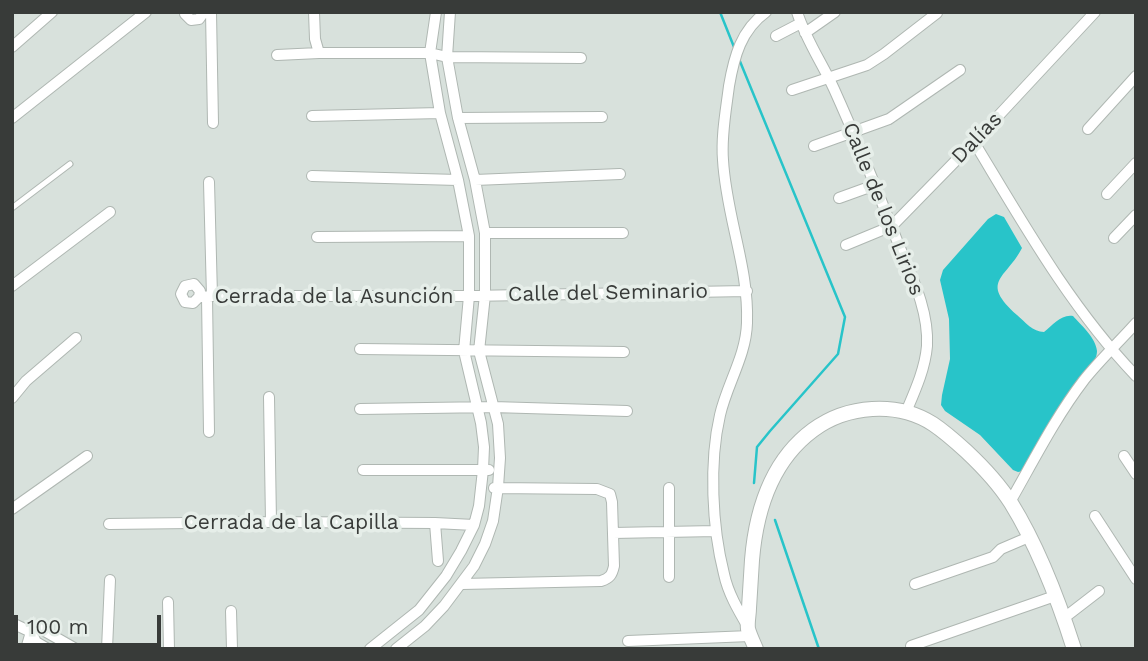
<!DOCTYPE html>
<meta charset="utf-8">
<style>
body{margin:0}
#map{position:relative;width:1148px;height:661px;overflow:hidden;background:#d8e1dc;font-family:"Work Sans",sans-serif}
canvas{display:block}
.frame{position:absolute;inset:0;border:14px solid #383b39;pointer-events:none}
.scale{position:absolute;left:14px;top:615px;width:147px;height:32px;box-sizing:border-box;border:4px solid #383b39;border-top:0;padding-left:9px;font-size:21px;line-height:24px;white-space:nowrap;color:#383b39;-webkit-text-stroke:5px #e6eee9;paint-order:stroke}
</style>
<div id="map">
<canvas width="1148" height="661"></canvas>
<div class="frame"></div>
<div class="scale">100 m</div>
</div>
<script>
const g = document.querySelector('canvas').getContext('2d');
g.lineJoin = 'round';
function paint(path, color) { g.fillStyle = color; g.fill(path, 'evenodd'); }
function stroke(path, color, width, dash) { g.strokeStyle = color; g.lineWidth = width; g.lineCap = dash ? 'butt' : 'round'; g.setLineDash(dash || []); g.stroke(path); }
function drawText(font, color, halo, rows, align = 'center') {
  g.font = font + ' "Work Sans",sans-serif'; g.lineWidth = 7; g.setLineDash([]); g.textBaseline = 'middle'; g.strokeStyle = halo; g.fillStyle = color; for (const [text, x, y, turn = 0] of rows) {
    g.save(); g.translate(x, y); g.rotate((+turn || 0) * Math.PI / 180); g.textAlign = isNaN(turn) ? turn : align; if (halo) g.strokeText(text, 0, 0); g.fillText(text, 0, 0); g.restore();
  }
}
const water = new Path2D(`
 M996,214L1004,217L1022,248C1006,279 979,281 1017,315C1025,322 1033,332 1044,332C1053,325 1061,314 1073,316C1081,325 1096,338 1097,351C1097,363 1084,374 1077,383C1055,410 1039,440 1023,471L1018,472L1013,470L980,435L945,411L941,405L942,395L950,359L949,319L940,280L943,270L988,219Z`);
const stream = new Path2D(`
 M720,12L734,47
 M739,59L845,317L838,354L770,431L757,447L754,483
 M775,520L819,649`);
const service = new Path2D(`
 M12,208L70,164`);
const minor = new Path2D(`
 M185,12V14L191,20L199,19L204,12
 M211,12L213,123
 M314,12L315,39L319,53
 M797,12C806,40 822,63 834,89C857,140 878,192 898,243C911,275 929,310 927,346C925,369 915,391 906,412
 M805,33L835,12
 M776,36L801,23
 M12,47L52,12
 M277,55L319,53H430L447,57L581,58
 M792,90L867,65L884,54L937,13
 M312,116L440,113
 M12,118L146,12
 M458,118L602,117
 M1088,129L1136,76
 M974,142C1023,223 1070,307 1136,376
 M814,146L889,119L960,70
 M312,176L458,180
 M475,180L620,174
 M209,182L212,296
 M1107,194L1136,163
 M839,198L875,185
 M485,233H623
 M317,237L469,236
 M1114,238L1136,215
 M846,245L892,226L974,142L1095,12
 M12,286L110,212
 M199,297L200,291L194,284L185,286L181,294L185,302L193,303L199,297L212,296H469L747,291
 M207,297L209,432
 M360,349L624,352
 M269,397L271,522
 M12,398L26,381L76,338
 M360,409L493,407L627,411
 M1124,456L1136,474
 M363,470H489
 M669,488V577
 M1010,502C1034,460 1055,418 1084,380C1100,360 1119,342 1136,323
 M12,509L87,456
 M1095,516L1136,579
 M435,523L438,561
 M109,524L271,522L435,523L474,525
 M613,533L716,531
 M462,584L601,581C610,578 612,575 614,566L612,502L610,494L597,489L494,488
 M915,584L993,557L1001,549L1029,537
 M168,602L169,649
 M231,611L232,649
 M1064,618L1099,591
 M12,623L31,632L36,642L48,649
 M748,627C738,610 728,593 724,574C712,527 709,462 720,415C727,384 746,356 747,323C749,267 726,216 723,160C721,136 726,110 729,86C734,57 741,30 766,12
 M31,632L41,629L76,649
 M628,641L750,636
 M911,646L1055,596
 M26,649L31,632
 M107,649L110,580
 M370,649L419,610L446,576L461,551L474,525L479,506L483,470L484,447L481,423L464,351L469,296V236L458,180L440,113L430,53L436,12
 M396,649L425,626L444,606L474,566L485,544L493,521L498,487L500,458L498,424L479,351L485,295V233L475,180L458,118L447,57L450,12`);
const tertiary = new Path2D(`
 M756,649C753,642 750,636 748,629C747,622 749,615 749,608C750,592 751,576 752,560C756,511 771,461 813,430C847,405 897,401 933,424C945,432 955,441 966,451C982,466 999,484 1011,503C1037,545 1059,602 1074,649`);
const streetNames = [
 ["Dalías",977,138,-46],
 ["Calle de los Lirios",883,209,68],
 ["Calle del Seminario",608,293,-1],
 ["Cerrada de la Asunción",334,297],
 ["Cerrada de la Capilla",291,523]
];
paint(water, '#28c4c9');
stroke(stream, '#28c4c9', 2.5);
stroke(service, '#afb7b2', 7);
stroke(minor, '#afb7b2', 12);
stroke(tertiary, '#afb7b2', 16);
stroke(service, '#fff', 5);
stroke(minor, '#fff', 10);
stroke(tertiary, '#fff', 14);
drawText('21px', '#383b39', '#e6eee9', streetNames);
</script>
